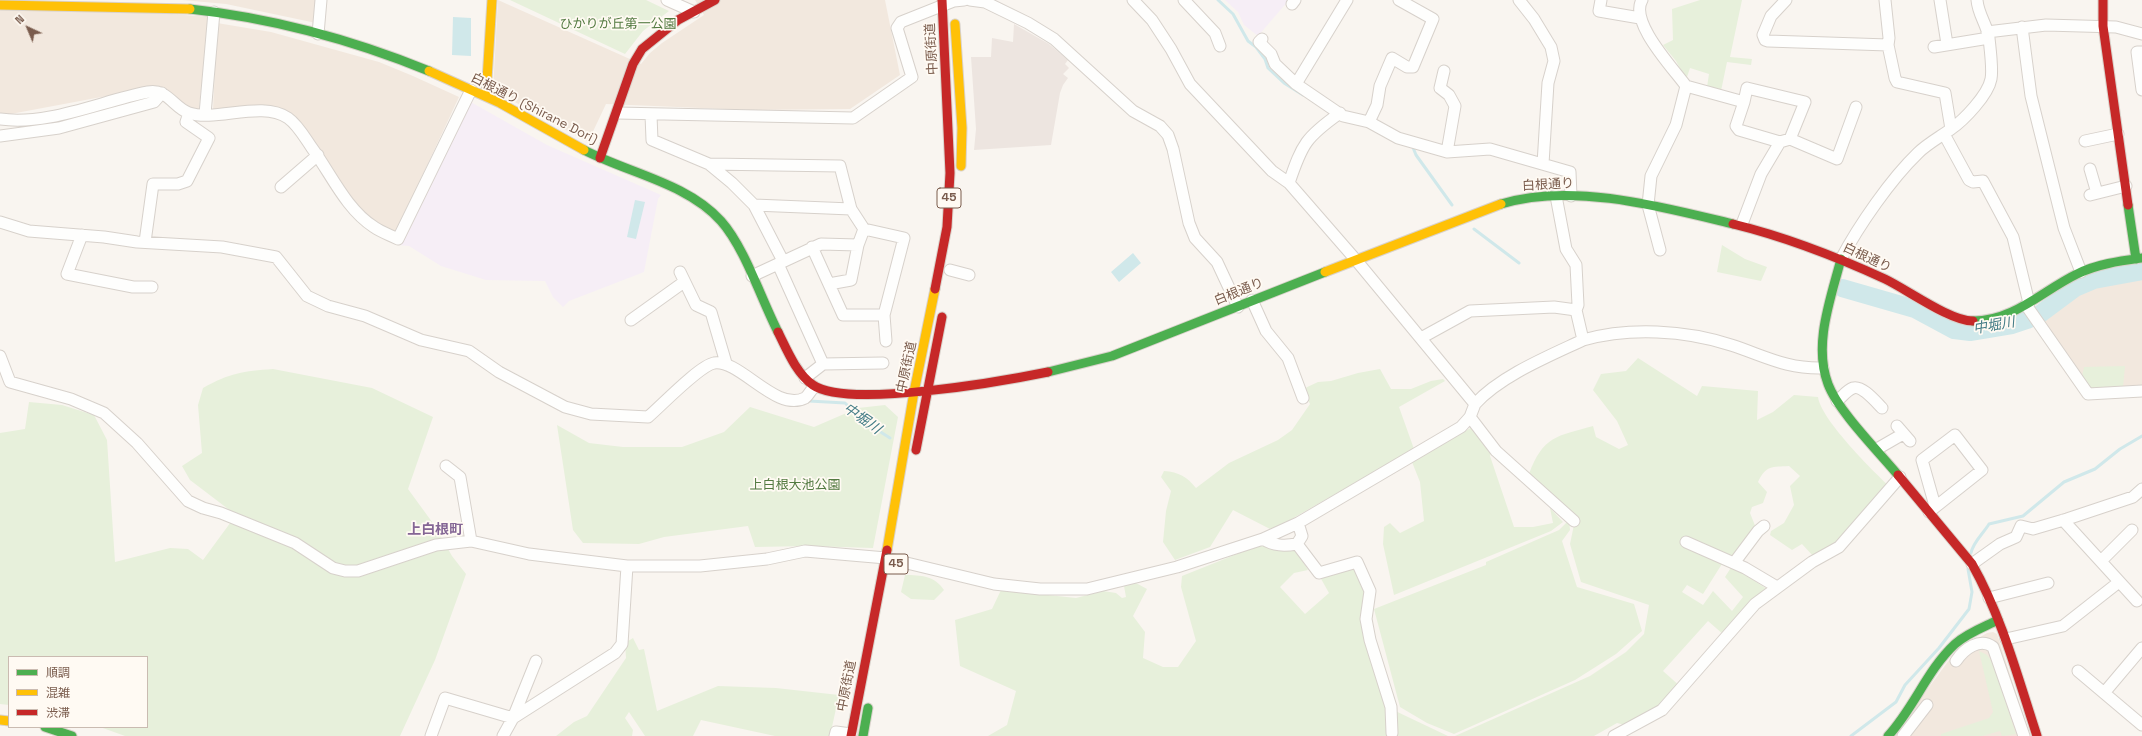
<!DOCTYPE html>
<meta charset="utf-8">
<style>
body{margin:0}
#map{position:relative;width:2142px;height:736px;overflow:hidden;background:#f9f5f0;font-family:"Space Grotesk","Noto Sans JP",sans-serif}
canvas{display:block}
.legend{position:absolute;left:8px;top:656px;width:140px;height:72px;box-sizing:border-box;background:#fffaf3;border:1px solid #cabbb1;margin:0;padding:5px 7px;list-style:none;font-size:12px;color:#7a5c4d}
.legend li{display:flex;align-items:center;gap:8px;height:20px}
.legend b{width:20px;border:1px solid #cabbb1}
.north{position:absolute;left:8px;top:8px;width:40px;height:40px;-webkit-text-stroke:3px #fffaf3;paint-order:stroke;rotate:316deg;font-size:11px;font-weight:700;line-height:16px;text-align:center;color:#7a5c4d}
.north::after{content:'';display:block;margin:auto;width:14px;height:18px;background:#7a5c4d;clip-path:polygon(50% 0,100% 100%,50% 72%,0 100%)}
</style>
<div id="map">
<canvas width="2142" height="736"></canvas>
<ul class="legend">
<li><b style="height:5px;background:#4caf50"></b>順調</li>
<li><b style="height:5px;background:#ffc107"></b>混雑</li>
<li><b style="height:5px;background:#c62828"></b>渋滞</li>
</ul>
<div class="north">N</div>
</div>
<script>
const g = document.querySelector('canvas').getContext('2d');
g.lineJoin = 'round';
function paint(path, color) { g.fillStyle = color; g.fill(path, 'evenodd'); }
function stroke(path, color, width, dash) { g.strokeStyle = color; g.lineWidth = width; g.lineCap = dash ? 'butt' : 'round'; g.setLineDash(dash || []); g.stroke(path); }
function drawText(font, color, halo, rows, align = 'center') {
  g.font = font + ' "Space Grotesk","Noto Sans JP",sans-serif'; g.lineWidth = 3.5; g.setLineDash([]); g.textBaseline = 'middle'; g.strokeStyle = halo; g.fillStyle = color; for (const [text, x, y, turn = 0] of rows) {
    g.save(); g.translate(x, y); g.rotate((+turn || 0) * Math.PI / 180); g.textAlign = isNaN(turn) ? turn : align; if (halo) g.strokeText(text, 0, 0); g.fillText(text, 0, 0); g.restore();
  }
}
const residential = new Path2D(`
 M182,0H318L316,23L226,4Z
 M498,0L641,64L650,53L662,43L704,15L695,0H885L900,75L850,109L749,110L606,104L588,142L493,90Z
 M0,9L145,12L210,17L198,115L160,86L0,116Z
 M217,23L271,32L379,62L413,76L459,97L395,234L374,224L357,207L289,113L213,110Z
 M2142,275V386L2092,389L2042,320L2084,289L2110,281Z
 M1993,632L1997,634L2030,736H1893L1955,652L1987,633Z`);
const industrial = new Path2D(`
 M1014,24L1049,44L1068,60L1065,64L1069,68L1063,74L1068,78L1063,85L1060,93L1051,145L974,150L976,129L971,57H991L992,38L1013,42Z`);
const education = new Path2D(`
 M1225,0H1289L1258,36L1244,25L1238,12Z
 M469,101L547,145L661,195L658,199L644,272L569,301L563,307L553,297L545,281L486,280L441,266L409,246L398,245Z`);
const green = new Path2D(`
 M510,0H646L669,11L643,31L625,54Z
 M1700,0H1742L1730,57L1752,59L1751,65L1727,62L1721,91L1707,87L1709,74L1690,68L1686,80L1676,61L1663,45L1673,40L1672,9Z
 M1722,245L1745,259L1767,267L1761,281L1717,272Z
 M1638,358L1697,396L1702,386L1758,391L1757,420L1773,412L1794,395L1818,397C1821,419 1870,468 1887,484L1837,546L1813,556L1802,544L1792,550L1770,535L1771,531L1784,523L1794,505L1790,486L1800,476L1789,466C1772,467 1766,465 1758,482L1767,492L1763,503L1752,507L1750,513L1756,528L1734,559L1727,556L1703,594L1687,585L1682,592L1703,605L1713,591L1732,611L1743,597L1725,577L1732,566L1770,591L1724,635L1708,621L1663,671L1681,687L1657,710L1629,726L1617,723L1594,736H1455L1590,676L1626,652L1644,634L1649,605L1581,582L1570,544L1576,515L1529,474C1543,436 1557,436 1593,426L1596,437L1619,449L1628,445L1617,421L1593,390L1601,374L1626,371Z
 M2125,366L2123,387L2092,389L2082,376L2084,367Z
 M273,369L372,388L433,417L408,489L435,526L452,556L466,574L435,660L400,736H125L100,727H147V657H9V705L0,704V433L25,429L29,402L62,405L94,415L107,440L115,562L170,548L188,549L203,560L236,515L190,480L182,466L202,453L198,405L203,388C230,373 243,371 273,369Z
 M1380,369L1391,389H1411L1431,381L1443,379L1445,381L1399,407L1414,449L1281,525L1270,529L1233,510L1210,547L1175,560L1163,542L1166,511L1171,491L1161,477L1164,471C1179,472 1187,477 1196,488L1229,463L1278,440L1292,430L1310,404L1303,389L1318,382L1331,381L1358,373Z
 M885,405L898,417L873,548L809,546L755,547L748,526L664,537L639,544L583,543L573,530L557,425L589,443L623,447H682L724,432L750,407L814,427L858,408Z
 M1474,426L1492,449L1490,456L1514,527H1533L1553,523L1550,508L1563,522L1551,531L1394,595L1383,544L1384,527L1390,523L1400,533L1424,521L1420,482L1412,462Z
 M1569,520L1570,530L1562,541L1577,587L1634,604L1642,631L1616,654L1575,680L1454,734L1427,723L1400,707L1374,609L1486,565V562L1559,530Z
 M1262,544C1274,550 1282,552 1294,547L1308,570L1294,573L1280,587L1305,614L1329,593L1320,577L1354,568L1365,590L1389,708L1448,736H988L1007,725L1016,691L960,666L955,620L992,609L1001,590L1076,598L1103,591L1116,593L1122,598L1126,597L1124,586L1136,583L1147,589L1133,616L1145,632L1143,658L1163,667H1178L1196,641L1181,587L1182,576Z
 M905,575C921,575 935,576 944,590L934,600L911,599L901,592Z
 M633,638L639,650L644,649L657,711L718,686L776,688L839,695L830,736H775L701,720L693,736H645L629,712L625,718L633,730L632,736H556L574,722L587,716L626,658L625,643Z
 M1979,651L1987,655L1993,663L2016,734L2002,736L2000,731L1982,736H1941V734L1989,718L1993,712Z`);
const water = new Path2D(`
 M453,17L471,18V56L452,55Z
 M635,200L645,202L636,239L627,237Z
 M1133,253L1141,263L1119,282L1111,272Z`);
const stream = new Path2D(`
 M1218,0L1233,14L1248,41L1256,47L1265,59L1268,68L1284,83L1303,95
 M1412,145L1416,155L1452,205
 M1474,229L1519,263
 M809,401L845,403L865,422L890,438
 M1971,553C1973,542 1983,534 1989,524L2023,516L2064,482L2095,469L2120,449L2142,436
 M1851,736L1896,702L1905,685L1939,648L1969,609L1972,592L1968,569`);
const river = new Path2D(`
 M1842,288L1915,309L1954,330L1970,332L2012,325L2027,320L2040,314L2075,288L2094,280L2142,271`);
const street = new Path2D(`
 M667,0L694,12
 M970,0L985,2L1028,23L1054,39L1133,111L1160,126L1168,135L1173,149L1189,223L1195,238L1217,262L1238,307
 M1184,0L1215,33L1220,46
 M1519,0L1534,19L1551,47L1554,61L1548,83L1543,164
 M1601,0L1599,11L1640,18
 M1642,0C1629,22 1673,68 1686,86L1676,125L1651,176L1648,205L1660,250
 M1786,0L1771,16L1763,35L1765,40L1768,41L1888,45
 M1940,0L1947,44
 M1292,4L1295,0
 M2022,27L2031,96L2064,228L2081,272
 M1987,32L2046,25L2116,27L2142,34
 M318,34L321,0
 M1262,39L1259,42L1271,54L1275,64L1296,84L1343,116L1369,122L1398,138L1447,152L1490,149L1570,172L1571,196
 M1934,47L1989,38
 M2142,52H2137L2142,90
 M1444,71L1440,88L1449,95L1455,106L1447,152
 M1296,84L1347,0
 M1686,86L1744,102L1747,88L1805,102L1790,139L1837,159L1856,107
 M1744,102L1736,126L1739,130L1780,142
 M617,113L853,118L912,77L897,28L901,22L954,1L964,0
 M205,114L214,12
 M651,115L652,140L709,164L732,183L754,205L783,261
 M0,119C48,126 101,101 148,92C167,88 174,108 189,113C216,122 262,100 288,118C298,125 305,138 312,148C331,174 346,209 374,227C381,232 390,235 398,239L471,90
 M1369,122L1377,105L1380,86L1392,58L1407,67H1413L1433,19L1399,0
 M1951,129C1964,120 1988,95 1991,79C1993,70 1990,48 1989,38C1987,25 1978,14 1977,0
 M1944,134L1969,180L1973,182L1983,181L2013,237L2029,303
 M0,136L59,128L154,102L162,93
 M2085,141L2118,134
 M709,164L840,166L851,209L864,229L858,245L851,280L829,284
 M2090,169L2097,193
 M1289,183C1302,144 1306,137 1340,113
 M281,187L318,155
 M2090,195L2126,186
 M1556,196L1566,249L1576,265L1578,305L1576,310
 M754,205L851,209
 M0,222L29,231L104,237L137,242L222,247L276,257L307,296L328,306L365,316L421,340L469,351L499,372L565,407L591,414L648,417C662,405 699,366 714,363C740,359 776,413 805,398C808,396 811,390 814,387
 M1742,224L1761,174L1780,142L1790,139
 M864,229L904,238L884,315L886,341
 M82,235L67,274L133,287H152
 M145,242L153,184H178L187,181L209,138L186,122L189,113
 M812,247L843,315H884
 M1841,259C1859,225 1891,179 1918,153C1927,144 1940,137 1951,129L1945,93L1897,82L1895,78L1888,45L1889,38L1885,0
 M778,264L823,364L883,363
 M950,270L969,275
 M680,272L696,305L711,312L726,363
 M752,276L821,244L858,245
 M1252,300L1266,331L1288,358L1303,398
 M2026,305L2088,394L2142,391
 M631,320L684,282
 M1421,338L1470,311L1554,307L1576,310L1583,340C1549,356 1500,376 1475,404
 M1583,340C1629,327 1685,330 1731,345C1765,356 1786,369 1823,368
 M0,356L10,382L71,399L104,413L137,443L188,501L203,508L221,513L295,543L333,568L345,571H358L436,545L471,541L529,554L627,566H700L767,559L805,551L886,558L994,584L1040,589H1087L1177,567L1263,539L1298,523L1461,427L1470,417L1475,404L1356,260L1289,183L1272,171L1190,84L1171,49L1152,20L1133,0
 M805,378L823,364
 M1837,401C1842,397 1847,390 1853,388C1862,385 1876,402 1882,408
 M1470,417L1496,451L1574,521
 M1897,426L1910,441
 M1877,449L1903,434
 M446,466L460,477L471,541
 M1929,512L1982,470L1955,435L1922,460L1935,506
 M2063,520L2137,601
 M1298,523L1302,536L1297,544L1319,573L1357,562L1370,591L1366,619L1370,640L1391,707L1392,733
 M1263,539C1274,546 1284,546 1297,544
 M1686,542L1745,568L1777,587
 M2101,561L2132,530
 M1734,563L1758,531L1764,526
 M1972,564L2000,544L2016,537L2021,526L2033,529L2067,519L2133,497L2142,489
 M1989,598L2048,583
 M2006,639L2063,626L2119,582
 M1956,661C1964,649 1980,637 1993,647L2024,736
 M2078,671L2142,725
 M2104,693L2142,648
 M431,736L445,698L513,718L615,653L622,644L627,566
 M503,736L513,718L536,661
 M835,736L836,732L851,734
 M1614,736L1662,710L1755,604L1812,562L1839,547L1900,477
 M1903,736L1927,705`);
const fast = new Path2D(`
 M190,9C272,18 353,40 429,71
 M584,150C628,173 687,183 721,221C745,248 761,299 778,332
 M1501,204C1572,182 1663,207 1733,224
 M2128,205L2136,259
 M1841,259C1831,298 1813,344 1828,384C1838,411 1879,452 1898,475
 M1973,321C2014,321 2042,291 2077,274C2097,264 2120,261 2142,258
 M1048,372L1112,356L1325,272
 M45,727L72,736
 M863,736L868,708
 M1888,736C1914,708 1927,670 1955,644C1967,633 1984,627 1998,620`);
const slow = new Path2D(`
 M0,5L190,9
 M955,24L962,128L961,166
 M429,71L500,103L584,150
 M486,96L492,0
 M1325,272L1501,204
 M887,550L914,392L935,289
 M0,720L9,721`);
const jam = new Path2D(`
 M2103,0V26L2128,205
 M600,158L633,64L642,49L678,20L715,0
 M1733,224C1786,237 1835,256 1885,279C1908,290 1950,321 1973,321
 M935,289L947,227L950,173L942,0
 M778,332C787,350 796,373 813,385C847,409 1004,381 1048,372
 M916,450L942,317
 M1898,475L1972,564C2002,617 2018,678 2037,736
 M851,736L887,550`);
const shields = [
 [949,198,24],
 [896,564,24]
];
const shieldNames = [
 ["45",949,198],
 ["45",896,564]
];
const parkNames = [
 ["ひかりが丘第一公園",618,24],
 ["上白根大池公園",795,485]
];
const streetNames = [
 ["中原街道",932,49,-93],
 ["白根通り (Shirane Dori)",534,109,27],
 ["白根通り",1548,185,-3],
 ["白根通り",1867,258,25],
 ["白根通り",1239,292,-22],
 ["中原街道",907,367,-78],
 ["中原街道",847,686,-79]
];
const waterNames = [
 ["中堀川",1994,326,-10],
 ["中堀川",862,419,35]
];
const neighbourhoodNames = [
 ["上白根町",435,530]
];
paint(residential, '#f2e8de');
paint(industrial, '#ede5e0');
paint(education, '#f6eef6');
paint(green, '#e7f0db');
paint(water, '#d0e8ea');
stroke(stream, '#d0e8ea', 3);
stroke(river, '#d0e8ea', 18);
stroke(street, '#d7d1cb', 13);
stroke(fast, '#d9d2cb', 11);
stroke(slow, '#d9d2cb', 11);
stroke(jam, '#d9d2cb', 11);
stroke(street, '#fefefd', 11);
stroke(fast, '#4caf50', 9);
stroke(slow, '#ffc107', 9);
stroke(jam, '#c62828', 9);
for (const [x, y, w] of shields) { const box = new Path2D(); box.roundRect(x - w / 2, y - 10, w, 20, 3); g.fillStyle = '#fffaf3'; g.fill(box); stroke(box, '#7a5c4d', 1); }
drawText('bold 12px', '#7a5c4d', null, shieldNames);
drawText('13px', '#537a41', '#fffaf3', parkNames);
drawText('13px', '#7a5c4d', '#fffaf3', streetNames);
drawText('italic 14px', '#437c86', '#fffaf3', waterNames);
drawText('bold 14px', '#846695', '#fffaf3', neighbourhoodNames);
</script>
